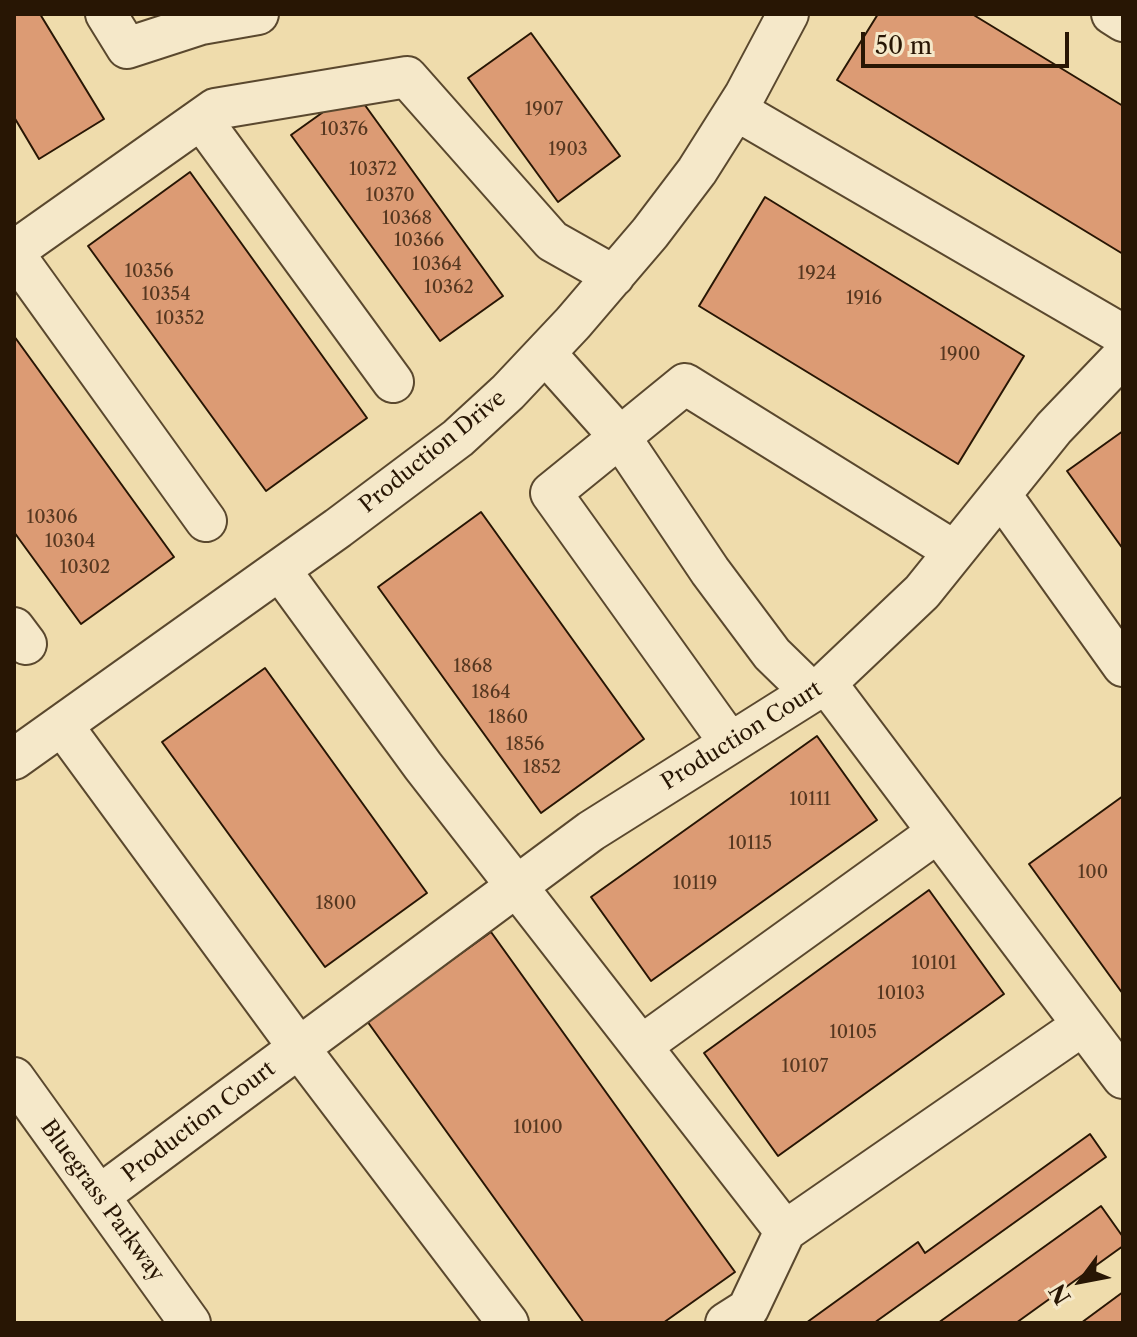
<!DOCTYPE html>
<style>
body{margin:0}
#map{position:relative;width:1137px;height:1337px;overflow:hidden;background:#efdcac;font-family:"Libre Caslon Text",serif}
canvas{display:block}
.frame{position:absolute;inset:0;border:16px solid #281604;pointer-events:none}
.north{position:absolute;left:1041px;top:1241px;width:80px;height:80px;-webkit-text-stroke:6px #f5e8c9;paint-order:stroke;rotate:238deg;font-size:22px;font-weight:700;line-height:32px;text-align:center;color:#281604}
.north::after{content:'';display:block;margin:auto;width:28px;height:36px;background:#281604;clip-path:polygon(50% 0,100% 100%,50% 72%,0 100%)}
.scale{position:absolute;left:861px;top:32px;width:208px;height:36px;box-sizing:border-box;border:4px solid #281604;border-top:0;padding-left:10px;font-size:24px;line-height:28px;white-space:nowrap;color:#281604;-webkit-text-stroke:6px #f5e8c9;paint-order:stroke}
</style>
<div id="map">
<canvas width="1137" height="1337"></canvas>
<div class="frame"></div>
<div class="north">N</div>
<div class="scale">50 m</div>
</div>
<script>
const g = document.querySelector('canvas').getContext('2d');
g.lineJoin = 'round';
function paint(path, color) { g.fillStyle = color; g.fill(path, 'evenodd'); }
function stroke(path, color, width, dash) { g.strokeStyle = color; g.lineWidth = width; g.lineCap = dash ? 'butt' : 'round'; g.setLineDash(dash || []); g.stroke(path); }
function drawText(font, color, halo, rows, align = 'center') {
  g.font = font + ' "Libre Caslon Text",serif'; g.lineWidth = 6; g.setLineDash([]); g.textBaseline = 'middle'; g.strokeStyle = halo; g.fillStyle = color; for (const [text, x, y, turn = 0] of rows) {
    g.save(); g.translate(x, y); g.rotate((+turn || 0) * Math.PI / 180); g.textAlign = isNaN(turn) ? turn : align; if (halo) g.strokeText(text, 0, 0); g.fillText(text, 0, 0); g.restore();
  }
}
const building = new Path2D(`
 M14,14H40L104,119L39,159L14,117Z
 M878,14H972L1123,106V254L837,80Z
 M531,33L620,156L558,202L468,78Z
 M354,90L503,296L440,341L291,135Z
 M190,172L367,418L266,491L88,246Z
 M765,197L1024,356L958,464L699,306Z
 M14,336L174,557L81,624L14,532Z
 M1123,431V549L1067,471Z
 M481,512L644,739L541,813L378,587Z
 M265,668L427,893L325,967L162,742Z
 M817,736L877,820L651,981L591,897Z
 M1123,796V994L1029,864Z
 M929,890L1004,994L778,1156L704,1053Z
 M491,932L735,1272L663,1323H584L367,1021Z
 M1090,1134L1106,1157L874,1323H806L918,1242L925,1253Z
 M1101,1206L1123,1237V1246L1016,1323H938Z
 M1123,1292V1323H1081Z`);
const minor = new Path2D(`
 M106,14L127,48L201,24L258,14
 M1112,14L1123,21
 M736,110L1123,335
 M201,119L393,382
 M14,251L215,109L407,77L552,241L614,276
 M14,254L206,521
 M545,353L620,437L551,493L730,743
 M1001,495L1123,666
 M280,570L423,766L785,1231L1083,1025
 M14,628L26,644
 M826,683L1123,1078
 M811,692L772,654L710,571L620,437L685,384L954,551
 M62,725L299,1048L508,1323
 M14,759L338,528L458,438L508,392L573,323L650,233L697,171L745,95L788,14
 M641,1046L938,832
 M14,1078L190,1323
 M99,1196L591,831L826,683L922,592L1054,428L1123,356
 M726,1323L748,1309L785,1231`);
const numberNames = [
 ["1907",544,110],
 ["10376",344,130],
 ["1903",568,150],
 ["10372",373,170],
 ["10370",390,196],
 ["10368",407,219],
 ["10366",419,241],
 ["10364",437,265],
 ["10356",149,272],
 ["1924",817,274],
 ["10362",449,288],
 ["10354",166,295],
 ["1916",864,299],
 ["10352",180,319],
 ["1900",960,355],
 ["10306",52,518],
 ["10304",70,542],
 ["10302",85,568],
 ["1868",473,667],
 ["1864",491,693],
 ["1860",508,718],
 ["1856",525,745],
 ["1852",542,768],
 ["10111",810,800],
 ["10115",750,844],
 ["100",1093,873],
 ["10119",695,884],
 ["1800",336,904],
 ["10101",934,964],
 ["10103",901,994],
 ["10105",853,1033],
 ["10107",805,1067],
 ["10100",538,1128]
];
const streetNames = [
 ["Production Drive",433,452,-39],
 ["Production Court",742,736,-32],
 ["Production Court",199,1122,-37],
 ["Bluegrass Parkway",102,1201,54]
];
paint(building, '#dc9b74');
stroke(building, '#281604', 2);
stroke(minor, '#5a482e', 44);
stroke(minor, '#f5e8c9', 40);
drawText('18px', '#553720', null, numberNames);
drawText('22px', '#281604', '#f5e8c9', streetNames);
</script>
